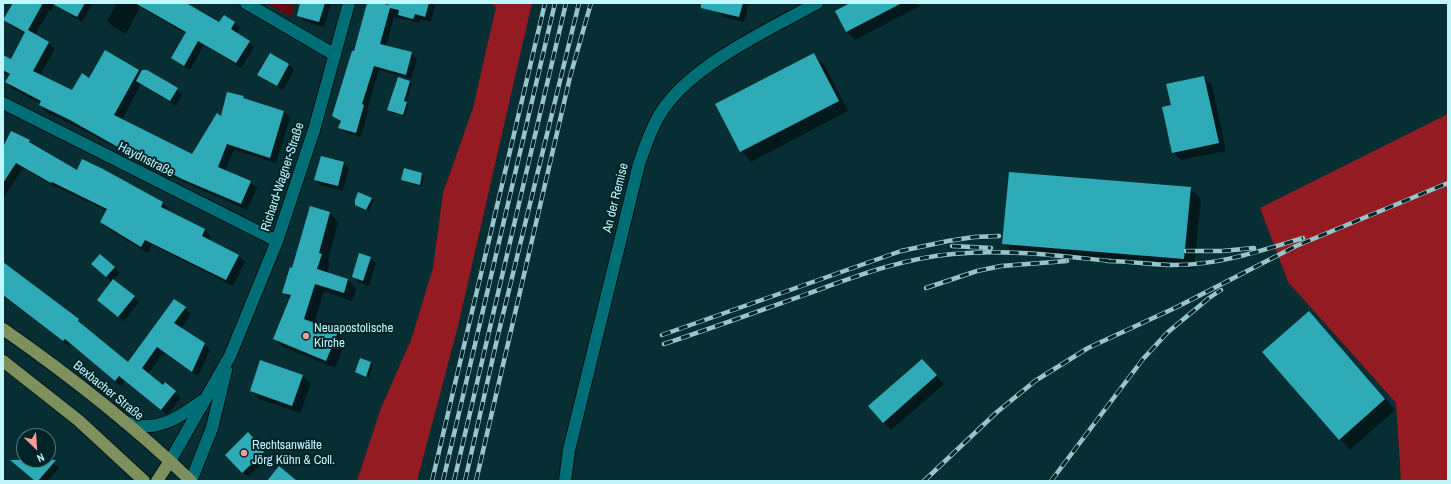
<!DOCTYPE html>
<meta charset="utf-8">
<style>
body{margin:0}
#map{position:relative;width:1451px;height:484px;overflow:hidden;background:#072e32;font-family:"Archivo Narrow",sans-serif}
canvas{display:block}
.frame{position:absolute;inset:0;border:4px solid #c2f6fb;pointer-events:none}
.north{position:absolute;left:16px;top:428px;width:40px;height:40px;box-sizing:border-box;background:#002428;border:1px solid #4e787c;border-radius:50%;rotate:155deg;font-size:11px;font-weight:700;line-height:16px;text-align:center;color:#c2f6fb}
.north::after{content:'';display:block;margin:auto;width:14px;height:18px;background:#f59c95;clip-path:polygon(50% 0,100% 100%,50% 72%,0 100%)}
</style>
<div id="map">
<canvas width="1451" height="484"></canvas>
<div class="frame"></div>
<div class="north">N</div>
</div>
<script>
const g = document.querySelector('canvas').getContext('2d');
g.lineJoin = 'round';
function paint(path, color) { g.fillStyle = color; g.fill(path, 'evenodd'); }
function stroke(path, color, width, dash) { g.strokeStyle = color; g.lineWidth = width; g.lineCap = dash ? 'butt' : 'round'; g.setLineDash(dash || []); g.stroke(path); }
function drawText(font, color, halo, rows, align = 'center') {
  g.font = font + ' "Archivo Narrow",sans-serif'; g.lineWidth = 4; g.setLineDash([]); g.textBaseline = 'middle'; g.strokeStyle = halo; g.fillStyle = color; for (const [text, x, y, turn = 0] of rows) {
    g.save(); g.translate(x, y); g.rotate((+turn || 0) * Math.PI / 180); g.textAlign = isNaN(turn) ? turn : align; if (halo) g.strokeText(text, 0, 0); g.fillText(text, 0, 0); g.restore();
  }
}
const green = new Path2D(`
 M267,3H294L291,17Z`);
const forest = new Path2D(`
 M491,3H532L458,326L417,481H357L381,408L411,340L433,268L443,193L473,108L496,7Z
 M1448,114V481H1401L1396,403L1288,282L1260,208Z`);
const shadow = new Path2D(`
 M14,3H56L50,12L49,11L35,35L48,42L55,49L40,75L72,91L90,79L139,70L142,73L177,89L182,95L176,106L141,84L122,120L192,155L222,117L243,97L246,100L284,111L290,118L276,163L234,150L225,171L250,182L257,188L247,210L190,185L124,152L77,127L46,112L40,105L41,104L13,89L7,82L10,76L3,73V56L11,60L25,34L11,26L4,19Z
 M69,3H93L82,22L70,15L65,10Z
 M117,3H185L219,24L224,16L235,23L240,28L236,34L249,42L254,47L241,68L204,45L190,70L178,63L172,58L186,34L140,7L126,34L113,27L107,21Z
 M301,3H331L324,27L303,21L298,15Z
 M367,3H432L435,6L431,22L420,19L419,23L394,17L386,46L411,53L417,59L411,79L379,70L367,110L368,111L361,137L345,133L340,128L341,123L334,116L354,52Z
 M721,3H749L744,22L724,17L719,12Z
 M852,3H918L920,6L855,40L847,32L837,11Z
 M270,54L289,65L294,70L283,90L264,80L258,75Z
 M813,54L824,64L848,111L751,162L741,151Z
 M1204,77L1212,85L1226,151L1181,160L1173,152Z
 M399,79L410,82L412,84L406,103L409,105L405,117L391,112L388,110Z
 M11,132L29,141L35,147L77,171L136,188L163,203L169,209L168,211L205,230L211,237L209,241L239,256L245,262L233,286L152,245L148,253L108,229L102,222L107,211L59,188L58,189L23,168L3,199V149Z
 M344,163L349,168L343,191L320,185L315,180Z
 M405,170L422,174L424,177L422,187L404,182L402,180Z
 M1190,188L1201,199L1194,269L1014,254L1004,243Z
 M371,198L374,201L369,211L358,207L356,204Z
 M311,208L330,213L338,222L328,261L330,263L327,273L348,280L356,289L352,301L324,291L314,324L337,333L346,342L335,368L283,347L275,339L291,300L283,292L293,269Z
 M370,258L376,263L369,286L358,282L353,277Z
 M3,263L79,320L84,327L128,363L174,300L191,314L181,329L204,344L210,350L198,376L163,353L148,374L163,386L165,383L181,398L167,415L125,381L121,386L71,344L69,346L3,296Z
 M92,264L114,267L120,273L113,280L139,302L124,321L103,305L112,282Z
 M1319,323L1395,410L1350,450L1340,439Z
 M371,363L373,365L369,378L358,374L356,372Z
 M930,368L944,384L891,430L883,422Z
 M302,375L311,384L300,413L259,399L251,391Z
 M248,434L261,447L259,449L268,458L248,477L226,455Z
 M24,456V460H48V458L59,468L47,481H35L17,465Z`);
const building = new Path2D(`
 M13,3H43L28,30L49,42L33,71L72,90L82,73L89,78L105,50L139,70L114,115L192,154L217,113L221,116L227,92L244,96L243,98L284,111L270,158L227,144L218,167L251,181L241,204L182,179L116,146L70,120L39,105L41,101L5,82L10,74L3,70V55L11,59L25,32L3,20Z
 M51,3H85L77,17Z
 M135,3H186L219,22L224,15L235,22L231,29L250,41L236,63L198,41L184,66L171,58L186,32Z
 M300,3H325L319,22L297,16Z
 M367,3H381L388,5L389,3H429L425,17L415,14L413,19L398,15L399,10L390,8L380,44L412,52L406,75L374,66L362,104L364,105L356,133L338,128L341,121L332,116L352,51H354Z
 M701,3H743L739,17L701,8Z
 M850,3H902L846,32L835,11Z
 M270,53L289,64L277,86L257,75Z
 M814,53L839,101L740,152L715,104Z
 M142,70H147L178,88L170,101L136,81Z
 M1204,76L1219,143L1172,153L1162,107L1171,105L1166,84Z
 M398,77L410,81L404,101L407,102L403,115L387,110Z
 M11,131L30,140L29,142L77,170L82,159L103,169L163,202L161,207L205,229L202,236L239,255L226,280L145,240L141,247L100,222L107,209L52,182L51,183L16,163L3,183V147Z
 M321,156L344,162L338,186L314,180Z
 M404,168L422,173L420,185L401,180Z
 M1009,172L1191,187L1184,259L1002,244Z
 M358,192L372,198L366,210L355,205V200Z
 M310,206L330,212L319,253L322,254L317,269L348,279L344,293L315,284L304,319L338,332L326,361L273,339L291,295L282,293L290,267L292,268Z
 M359,253L371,257L363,281L352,277Z
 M100,254L115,267L106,277L91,264Z
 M3,262L79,319L78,321L128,362L174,299L186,307L174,323L205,343L192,372L157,347L142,368L163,385L165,382L176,391L161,410L119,376L115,381L65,339L63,341L3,295Z
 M113,279L135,296L118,317L97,300Z
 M1309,311L1385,399L1339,440L1262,352Z
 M360,358L371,362L366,377L355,372Z
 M922,359L937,375L883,423L868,406Z
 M260,360L303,375L292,406L250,391Z
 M248,432L256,441L255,443L264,452L242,473L225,455Z
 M10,460H56L38,481H35Z
 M279,466L297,481H267Z`);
const street = new Path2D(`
 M246,3L335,55
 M3,103L277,241
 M124,422C130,423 137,426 143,426C165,428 185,413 202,401
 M170,461L230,356L277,241L314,130L349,3
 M191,481L212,428L226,370
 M565,481L569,450L639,164C646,145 652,125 664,108C696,63 768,30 817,3`);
const primary = new Path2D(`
 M3,329C69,375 133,425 191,481
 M3,361L78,420L144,481
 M157,481L170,461`);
const rail = new Path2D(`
 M952,246L991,248
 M1186,251H1222L1254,248
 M1107,261C1129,261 1152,265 1174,265C1219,265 1261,251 1303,238
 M926,288L977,271L1001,266L1067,261
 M662,335L901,251L948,241L974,237L999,236
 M664,344C712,328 759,311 807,294C854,277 903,258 953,254C1006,249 1059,256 1111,261
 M432,481L545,3
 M443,481L555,3
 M454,481L566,3
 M465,481L498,335L579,3
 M476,481L570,77L591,3
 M924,481L997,412L1035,381L1088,348L1177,307L1296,246L1448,183
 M1051,481L1143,359L1168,332L1209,298L1221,290`);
const markers = [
 [306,336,4,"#f59c95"],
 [244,453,4,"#f59c95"]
];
const streetNames = [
 ["Haydnstraße",146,160,27],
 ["Richard-Wagner-Straße",283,177,-72],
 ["An der Remise",616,198,-76],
 ["Bexbacher Straße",108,391,39]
];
const poiNames = [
 ["Neuapostolische",314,329],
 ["Kirche",314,344],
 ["Rechtsanwälte",252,446],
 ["Jörg Kühn & Coll.",252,461]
];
paint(green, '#66060f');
paint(forest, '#941b21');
paint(shadow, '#0007');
paint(building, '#2eabb7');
stroke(street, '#051415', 14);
stroke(primary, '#051415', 14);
stroke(street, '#006e77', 12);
stroke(primary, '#7d905e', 12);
stroke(rail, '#96c6cb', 4.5);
stroke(rail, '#002428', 3, [9]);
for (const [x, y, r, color] of markers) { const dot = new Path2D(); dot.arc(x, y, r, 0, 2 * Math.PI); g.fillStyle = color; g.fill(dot); stroke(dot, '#002428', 1.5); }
drawText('13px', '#c2f6fb', '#002428', streetNames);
drawText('13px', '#c2f6fb', '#002428', poiNames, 'left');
</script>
